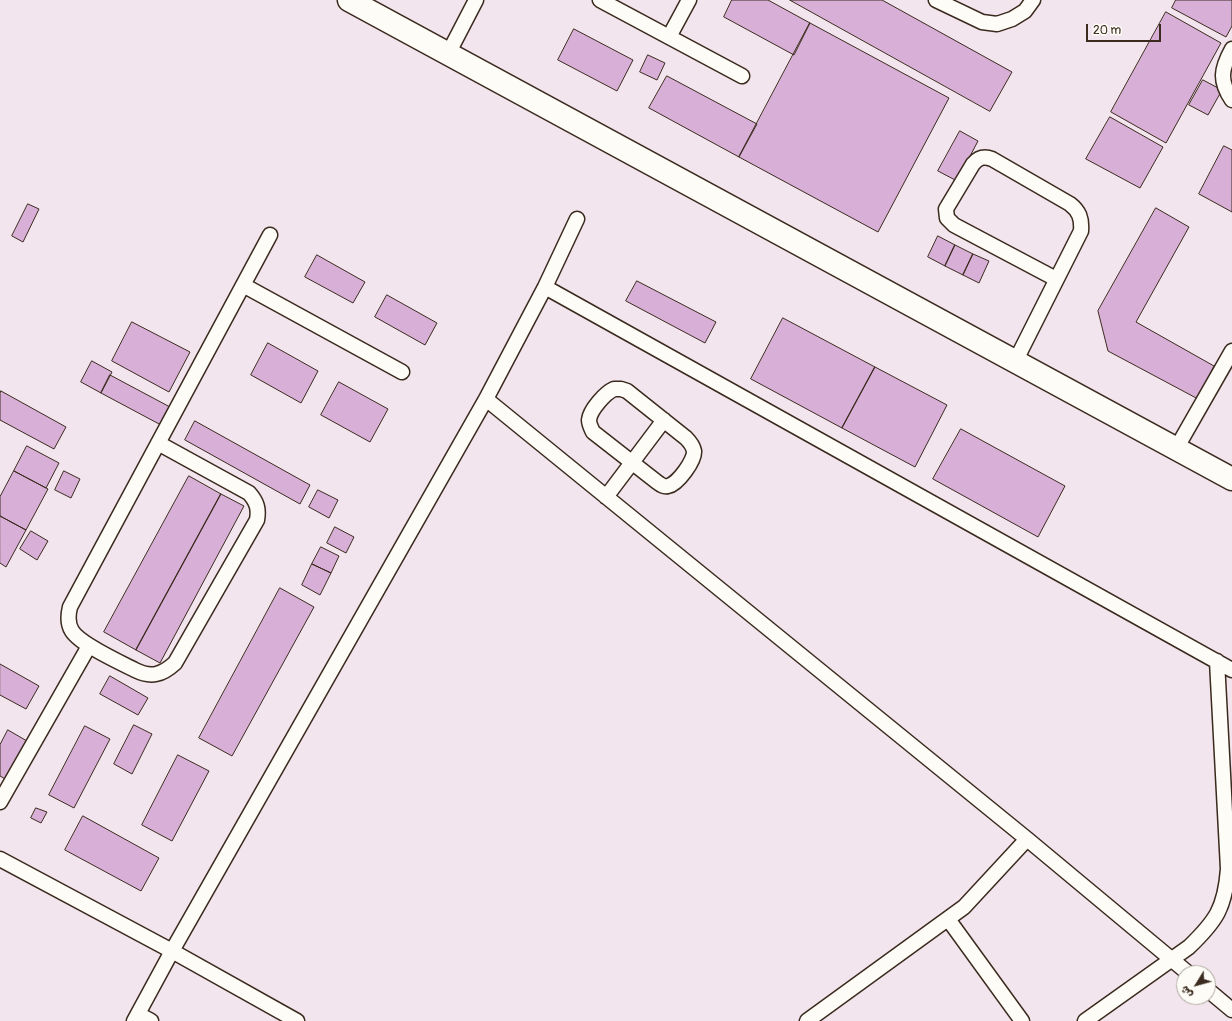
<!DOCTYPE html>
<meta charset="utf-8">
<style>
body{margin:0}
#map{position:relative;width:1232px;height:1021px;overflow:hidden;background:#f2e5ed;font-family:Pangolin,"Playpen Sans Arabic",sans-serif}
canvas{display:block}
.north{position:absolute;left:1176px;top:965px;width:40px;height:40px;box-sizing:border-box;background:#fdfcf7;border:1px solid #afa8a0;border-radius:50%;rotate:233deg;font-size:11px;font-weight:700;line-height:16px;text-align:center;color:#3b2a1e}
.north::after{content:'';display:block;margin:auto;width:14px;height:18px;background:#3b2a1e;clip-path:polygon(50% 0,100% 100%,50% 72%,0 100%)}
.scale{position:absolute;left:1086px;top:24px;width:75px;height:18px;box-sizing:border-box;border:2px solid #3b2a1e;border-top:0;padding-left:5px;font-size:12px;line-height:14px;white-space:nowrap;color:#3b2a1e;-webkit-text-stroke:3px #fdfcf7;paint-order:stroke}
</style>
<div id="map">
<canvas width="1232" height="1021"></canvas>
<div class="north">ش</div>
<div class="scale">20 m</div>
</div>
<script>
const g = document.querySelector('canvas').getContext('2d');
g.lineJoin = 'round';
function paint(path, color) { g.fillStyle = color; g.fill(path, 'evenodd'); }
function stroke(path, color, width, dash) { g.strokeStyle = color; g.lineWidth = width; g.lineCap = dash ? 'butt' : 'round'; g.setLineDash(dash || []); g.stroke(path); }
const building = new Path2D(`
 M732,0H768L810,23L794,55L724,17Z
 M790,0H882L1012,72L990,111Z
 M1176,0H1232V26L1226,37L1172,8Z
 M1166,12L1221,43L1166,143L1111,112Z
 M810,23L949,98L878,232L739,157Z
 M574,29L633,60L617,91L558,60Z
 M648,55L665,63L657,80L640,72Z
 M667,76L757,124L739,157L649,108Z
 M1203,80L1222,90L1208,115L1189,105Z
 M1110,117L1163,147L1140,188L1086,159Z
 M960,131L978,141L957,181L938,171Z
 M1224,146L1232,150V212L1199,194Z
 M28,204L39,209L23,242L12,236Z
 M1156,208L1189,227L1136,322L1214,366L1198,399L1108,351L1098,311Z
 M938,236L955,245L945,266L928,257Z
 M955,245L973,254L963,275L945,266Z
 M973,254L989,261L979,283L963,275Z
 M317,255L365,282L353,303L305,277Z
 M637,281L716,322L705,343L626,301Z
 M387,295L437,323L425,345L375,317Z
 M783,318L875,367L842,428L751,379Z
 M132,322L190,352L169,392L112,361Z
 M268,343L318,371L301,403L251,375Z
 M92,361L112,372L101,393L81,382Z
 M875,367L947,405L915,467L842,428Z
 M110,375L170,407L161,425L101,393Z
 M339,382L388,409L370,442L321,415Z
 M1,391L66,427L54,449L0,420V394Z
 M195,421L310,485L300,504L185,440Z
 M961,429L1065,486L1038,537L933,479Z
 M27,446L59,463L46,488L14,471Z
 M14,471L48,489L26,530L0,516V497Z
 M64,471L80,479L71,498L55,490Z
 M189,476L221,494L136,650L104,632Z
 M318,490L338,500L329,518L309,507Z
 M221,494L244,506L160,663L136,650Z
 M0,516L26,530L6,567L0,563Z
 M335,527L354,537L346,553L327,543Z
 M31,531L48,541L37,560L20,549Z
 M321,547L339,556L331,573L312,564Z
 M312,564L331,573L320,595L302,585Z
 M280,588L314,607L232,756L199,738Z
 M0,664L39,686L26,709L0,695Z
 M110,676L148,698L138,715L100,694Z
 M134,725L152,734L132,774L114,764Z
 M85,726L110,739L74,808L49,795Z
 M8,730L27,741L7,780L0,776V745Z
 M178,755L209,771L172,841L142,825Z
 M36,808L47,812L41,823L31,818Z
 M83,816L159,858L141,891L65,850Z`);
const lane = new Path2D(`
 M600,0L742,76
 M936,0L982,22L997,24L1012,19L1025,11L1033,0
 M669,37L689,0
 M1232,49C1221,69 1219,81 1232,100
 M448,54L476,0
 M243,285L402,372
 M545,287L1232,670
 M1015,362L1081,231C1082,218 1079,211 1070,204L992,159C984,156 979,157 973,164L946,209L947,218L954,225L1056,279
 M614,389H621L627,391L686,438C689,441 693,446 694,451C695,460 678,484 668,486C664,487 661,485 657,482L593,432C591,428 589,424 589,420C590,410 605,393 614,389Z
 M486,399L1027,839L1188,973
 M158,443L249,493C257,502 259,509 257,520L175,663C162,675 151,678 135,670C119,662 80,644 72,631C67,623 68,615 70,607C136,483 203,359 270,235
 M1176,449L1232,351
 M606,497L664,420
 M0,802L89,646
 M0,859L172,951L297,1021
 M948,919L1022,1021
 M1208,990L1232,1010
 M138,1014L151,1021
 M134,1021L172,951L486,399L545,287L577,219
 M807,1021L964,907L1027,839
 M1085,1021L1189,947C1216,921 1225,908 1228,869L1217,661`);
const street = new Path2D(`
 M349,0L1232,479`);
paint(building, '#d8b0d7');
stroke(building, '#3b2a1e', 1);
stroke(lane, '#3b2a1e', 17);
stroke(street, '#3b2a1e', 25);
stroke(lane, '#fdfcf7', 14);
stroke(street, '#fdfcf7', 22);
</script>
